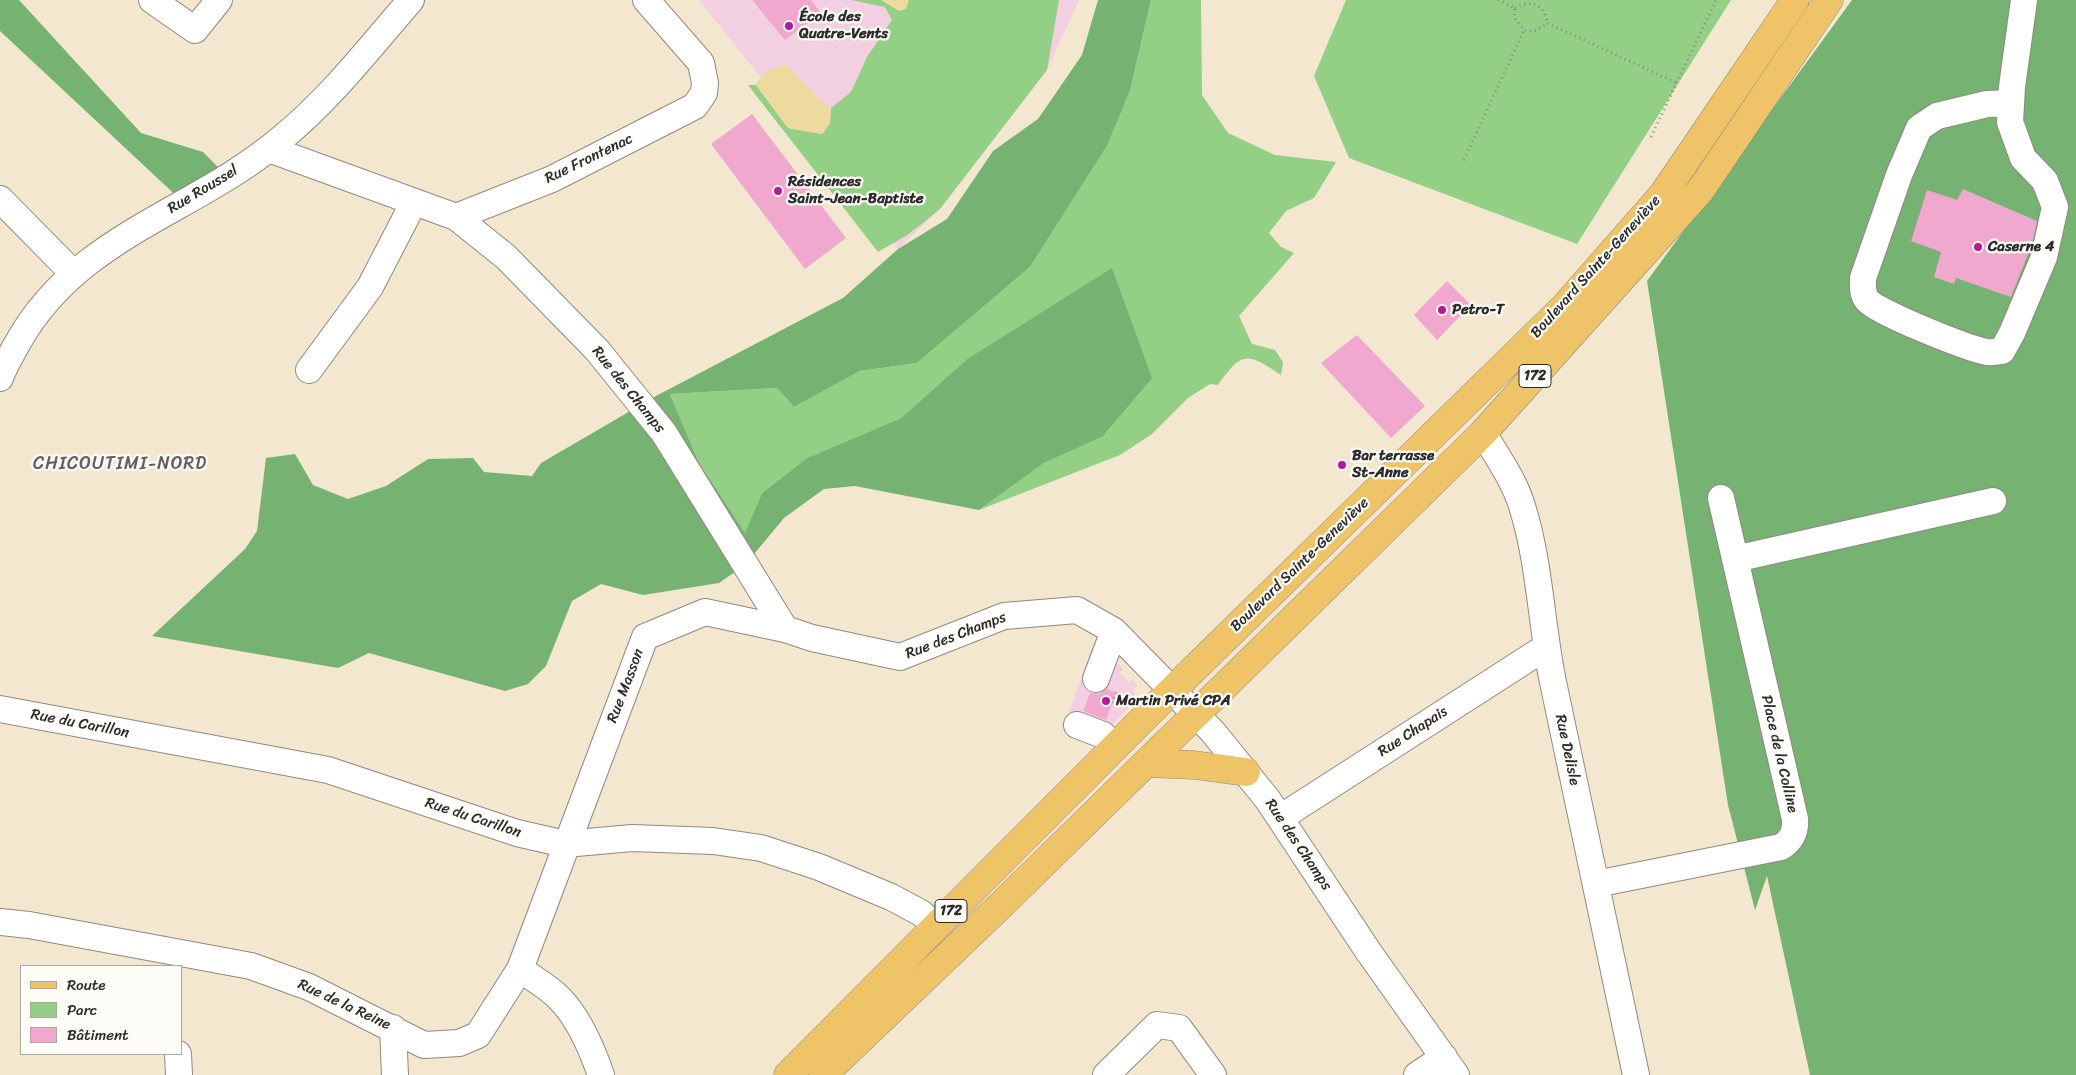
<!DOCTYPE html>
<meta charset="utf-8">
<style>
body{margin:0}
#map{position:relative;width:2076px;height:1075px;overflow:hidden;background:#f4e7d0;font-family:Sriracha,sans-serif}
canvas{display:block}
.legend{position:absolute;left:20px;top:965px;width:162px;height:90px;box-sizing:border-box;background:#fdfcf7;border:1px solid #a9a8a5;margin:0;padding:6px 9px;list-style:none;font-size:15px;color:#2b2b2b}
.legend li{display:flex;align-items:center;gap:10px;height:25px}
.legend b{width:25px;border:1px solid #a9a8a5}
</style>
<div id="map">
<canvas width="2076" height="1075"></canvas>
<ul class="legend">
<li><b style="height:6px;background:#efc469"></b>Route</li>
<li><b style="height:14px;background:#93d085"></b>Parc</li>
<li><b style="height:14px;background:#f0a8cf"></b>Bâtiment</li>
</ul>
</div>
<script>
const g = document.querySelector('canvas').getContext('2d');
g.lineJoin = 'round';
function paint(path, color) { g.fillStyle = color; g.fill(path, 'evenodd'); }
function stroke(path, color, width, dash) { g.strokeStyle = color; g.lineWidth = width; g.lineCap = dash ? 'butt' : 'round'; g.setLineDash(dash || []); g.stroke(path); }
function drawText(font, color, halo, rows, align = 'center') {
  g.font = font + ' Sriracha,sans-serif'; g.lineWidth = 4.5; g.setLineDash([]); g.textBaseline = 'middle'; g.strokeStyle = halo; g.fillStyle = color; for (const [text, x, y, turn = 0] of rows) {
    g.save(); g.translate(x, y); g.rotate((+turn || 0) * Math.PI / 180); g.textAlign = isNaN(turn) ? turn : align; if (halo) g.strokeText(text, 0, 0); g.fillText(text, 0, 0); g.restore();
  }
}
const built = new Path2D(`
 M699,0H1079L1047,70L940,209L898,249Z
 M1095,639L1123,669L1120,673L1129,682L1133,679L1137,686L1134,688L1135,699L1132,704L1093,745L1063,729Z`);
const green = new Path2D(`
 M851,0H1059L1047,70L940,209L909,234L878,252L748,85H756L788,128L822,134L830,123L831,108L851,92L867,57L892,20L885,7Z
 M1151,0H1201L1202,95L1228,133L1275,155L1336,162L1314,198L1286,211L1269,233L1281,247L1294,253L1239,316L1252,344L1275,350L1283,362L1281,375C1247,352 1242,351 1218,385L1210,384L1188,398L1152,434L1120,455L979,510L1044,463L1102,437L966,360L901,418L807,458L762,493L745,534L699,463L670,394L777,388L794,407L860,371L917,363L1030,267L1107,146L1130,91Z
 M1346,0H1731L1577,244L1349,158L1314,76Z`);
const forest = new Path2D(`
 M0,0H19L141,133L203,152L225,174L183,202L0,31Z
 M1098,0H1151L1130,91L1107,146L1030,267L917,363L860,371L794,407L777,388L670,394L699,463L745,533L762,493L807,458L901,418L966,360L1112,268L1152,378L1102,437L1044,463L979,510L855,486L824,489L784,518L745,565L719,583L643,595L601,584L572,601L546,666L528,684L505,691L369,653L338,668L152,636L245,549L257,531L266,458L295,454L313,485L348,499L386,486L428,459L473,458L484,472L532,476L541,463L656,396L843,298L898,249L947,219L993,151L1038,119L1082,55Z
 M1852,0H2076V1075H1810L1767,876L1755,910L1728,805L1647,281Z`);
const sand = new Path2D(`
 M881,0H909L906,9L899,11Z
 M787,65L818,98L831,108L830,123L822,134L788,128L756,85C761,72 775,67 787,65Z`);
const building = new Path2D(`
 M752,0H811L821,13L785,40Z
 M752,114L846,238L805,269L711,144Z
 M1963,189L2037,221L2032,244L2011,297L1956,278L1954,284L1934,277L1941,252L1911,241L1927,190L1957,200Z
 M1447,281L1471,305L1437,340L1414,315Z
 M1357,335L1425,406L1391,438L1321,363Z
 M1107,689L1116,693L1106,720L1083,711L1090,693L1099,694Z`);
const path = new Path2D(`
 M1498,0L1515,8L1514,17L1524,30C1533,32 1540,30 1547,23L1677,83
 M1515,8C1530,0 1545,3 1547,23
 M1651,137L1716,0
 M1464,160L1524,30
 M1112,703L1116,693L1115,689`);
const minor = new Path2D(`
 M152,0L195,30L219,0
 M2011,103L1987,104L1937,116L1919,128L1899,175L1863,278C1863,286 1862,294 1867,300C1876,312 1969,349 1987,352C1992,353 1997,351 2002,351L2012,333L2044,257L2055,207L2045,181L2023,158L2010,122L2012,87L2024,0
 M269,149L456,217L506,257L597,350L664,433L785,629
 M0,199L73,273
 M456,217L552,179L695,106L704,93L705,83L701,63L646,0
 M309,370L370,287L414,202
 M0,378C4,366 11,355 17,344C77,235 194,213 282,138C331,98 370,47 411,0
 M1483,433C1497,456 1514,480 1522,506C1540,563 1541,624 1553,682C1580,813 1608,944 1636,1075
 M1735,559L1993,501
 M1096,679L1114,631
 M0,709L328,770L517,833L565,844L632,838L713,841L761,848L819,867L891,897L921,913L936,926
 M1077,725L1103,735L1115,747
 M1280,818L1546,647
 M1596,884L1781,847C1792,840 1796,832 1795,819L1721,498
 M0,922L29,925L251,966L309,987L424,1045L459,1043L478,1035L520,969L645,637L705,612L785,629L812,638L900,657L1004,616L1077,610L1114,631L1213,732L1268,800L1368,951L1456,1075
 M520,969C532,978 547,986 558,997C578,1016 592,1049 601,1075
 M393,1028L395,1075
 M178,1054L179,1075
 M1106,1075L1157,1025L1179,1028L1213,1075
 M1417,1075L1444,1057`);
const major = new Path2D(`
 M1146,763L1194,765L1246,772
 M788,1075L1153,709L1565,306L1664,193L1795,0
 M823,1075L999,907L1483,433L1700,191L1829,0`);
const markers = [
 [789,26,5,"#b5179e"],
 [778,191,5,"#b5179e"],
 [1978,247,5,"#b5179e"],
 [1442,310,5,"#b5179e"],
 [1342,465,5,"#b5179e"],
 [1106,701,5,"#b5179e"]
];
const shields = [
 [1535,376,32],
 [951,911,32]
];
const shieldNames = [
 ["172",1535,376],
 ["172",951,911]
];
const poiNames = [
 ["École des",799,17],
 ["Quatre-Vents",799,34],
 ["Résidences",788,182],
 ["Saint-Jean-Baptiste",788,199],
 ["Caserne 4",1988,247],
 ["Petro-T",1452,310],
 ["Bar terrasse",1352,456],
 ["St-Anne",1352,473],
 ["Martin Privé CPA",1116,701]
];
const streetNames = [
 ["Rue Frontenac",589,159,-26],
 ["Rue Roussel",203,190,-31],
 ["Boulevard Sainte-Geneviève",1596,267,-48],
 ["Rue des Champs",628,390,51],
 ["Boulevard Sainte-Geneviève",1300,565,-44],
 ["Rue des Champs",956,636,-21],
 ["Rue Masson",626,686,-69],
 ["Rue du Carillon",80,724,11],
 ["Rue Chapais",1413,732,-33],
 ["Rue Delisle",1567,750,78],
 ["Place de la Colline",1779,754,77],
 ["Rue du Carillon",473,818,18],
 ["Rue des Champs",1298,845,56],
 ["Rue de la Reine",344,1005,25]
];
const quarterNames = [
 ["CHICOUTIMI-NORD",120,464]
];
paint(built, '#f2cfe1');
paint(green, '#93d085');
paint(forest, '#76b272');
paint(sand, '#eeda9e');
paint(building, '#f0a8cf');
stroke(minor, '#90897e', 28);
stroke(major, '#90897e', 29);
stroke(path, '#90897e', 3, [1, 4]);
stroke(minor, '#fff', 26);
stroke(major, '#efc469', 28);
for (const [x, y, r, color] of markers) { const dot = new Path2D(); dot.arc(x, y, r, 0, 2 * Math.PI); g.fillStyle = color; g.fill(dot); stroke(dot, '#fdfcf7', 2); }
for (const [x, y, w] of shields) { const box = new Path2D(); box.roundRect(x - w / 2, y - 11.5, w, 23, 4); g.fillStyle = '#fdfcf7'; g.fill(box); stroke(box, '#2b2b2b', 1); }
drawText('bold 14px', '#2b2b2b', null, shieldNames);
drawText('bold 15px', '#2b2b2b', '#fdfcf7', poiNames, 'left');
drawText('15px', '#2b2b2b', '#fdfcf7', streetNames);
g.letterSpacing = '1px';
drawText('18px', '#705764', '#fdfcf7', quarterNames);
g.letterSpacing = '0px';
</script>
